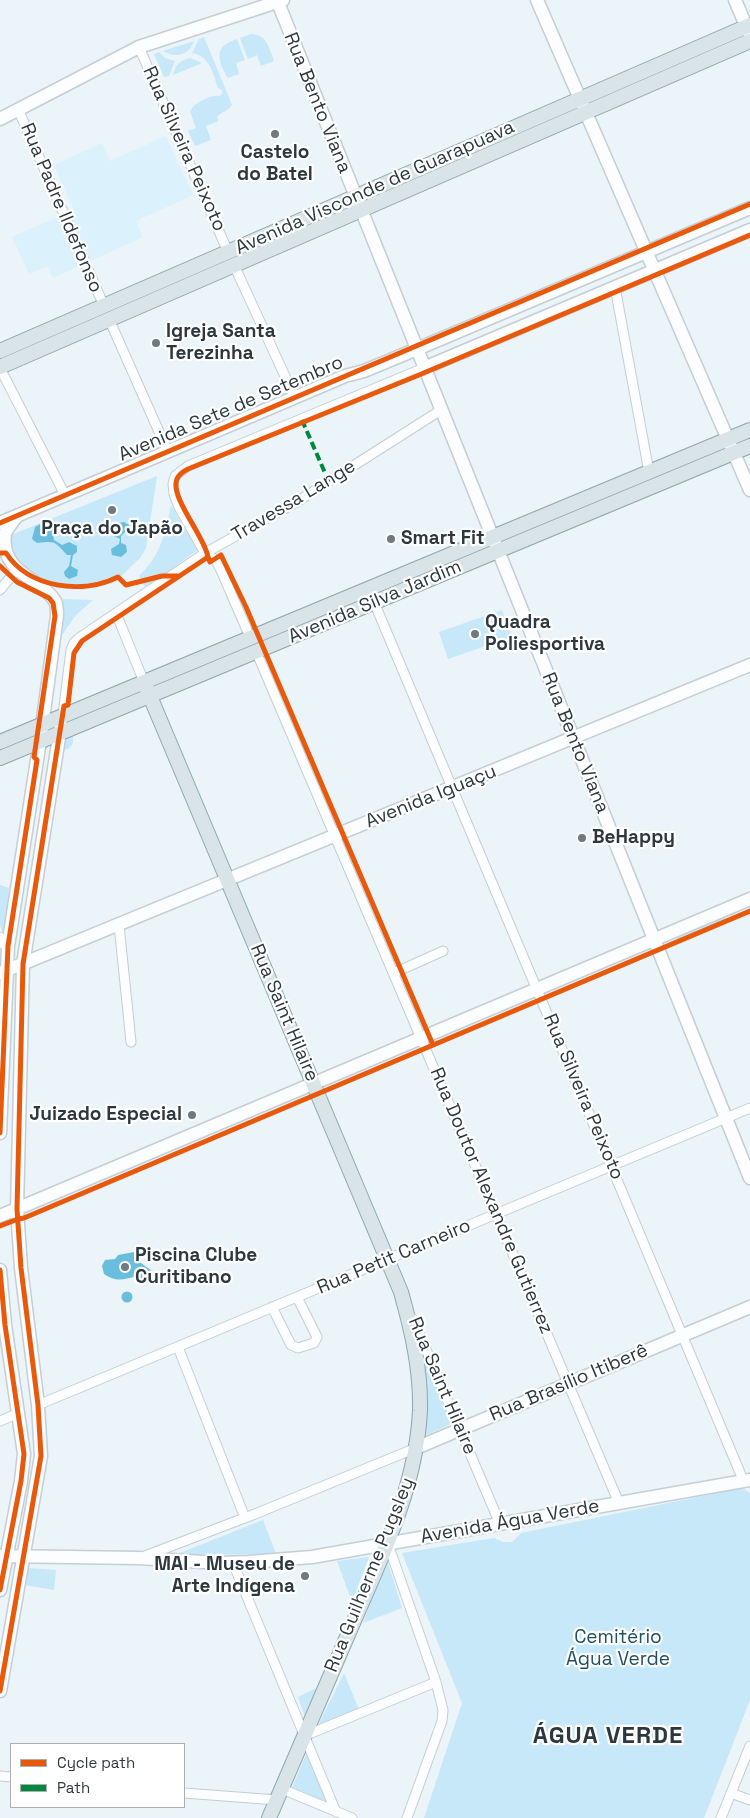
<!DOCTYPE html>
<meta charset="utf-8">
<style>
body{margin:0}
#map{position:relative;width:750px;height:1818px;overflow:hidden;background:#eaf4f9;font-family:"Space Grotesk",sans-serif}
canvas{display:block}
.legend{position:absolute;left:10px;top:1743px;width:175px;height:65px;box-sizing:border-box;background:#fff;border:1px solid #abafb2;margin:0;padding:6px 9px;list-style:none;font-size:15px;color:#2c383e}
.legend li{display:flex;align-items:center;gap:10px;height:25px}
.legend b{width:25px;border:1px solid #abafb2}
</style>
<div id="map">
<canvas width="750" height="1818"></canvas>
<ul class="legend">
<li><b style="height:6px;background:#e8590c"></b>Cycle path</li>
<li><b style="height:6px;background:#00873e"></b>Path</li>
</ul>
</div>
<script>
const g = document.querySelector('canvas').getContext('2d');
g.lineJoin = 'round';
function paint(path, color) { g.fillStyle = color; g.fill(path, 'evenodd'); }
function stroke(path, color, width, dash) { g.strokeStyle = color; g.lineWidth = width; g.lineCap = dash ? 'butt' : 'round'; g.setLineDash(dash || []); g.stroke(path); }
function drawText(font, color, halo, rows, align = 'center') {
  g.font = font + ' "Space Grotesk",sans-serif'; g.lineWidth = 4.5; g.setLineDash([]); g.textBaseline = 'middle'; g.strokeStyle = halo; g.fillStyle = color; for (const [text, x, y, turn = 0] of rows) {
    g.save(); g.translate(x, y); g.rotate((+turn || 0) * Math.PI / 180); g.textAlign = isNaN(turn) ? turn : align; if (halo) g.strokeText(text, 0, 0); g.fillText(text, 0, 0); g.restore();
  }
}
const built = new Path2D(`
 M166,136L193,195L136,221L143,237L132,242L53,278L47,266L29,274L12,237L74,210L54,165L102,143L110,161Z`);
const green = new Path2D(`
 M251,34C267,34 269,48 274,61L261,66L257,55L248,59L240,38Z
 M204,37L232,105C228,111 221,112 217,117L218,121L206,126L211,140L195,146L188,131L196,128L190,111C194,103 211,94 220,96L222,93V90L218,88C213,74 210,56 192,53L199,39Z
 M237,39L245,60L236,63L239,74L228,78C225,74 224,71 222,67C216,50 221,45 237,39Z
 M194,41C189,55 176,59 163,51Z
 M159,52L165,58L175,61L169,76L164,77L154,54Z
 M190,58L202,63L173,75C175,65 181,60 190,58Z
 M157,476L146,548L140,558L115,582L96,587L73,589L57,588L28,575L9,549L11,535Z
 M171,505L197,550L146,589L139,576C161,555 165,534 171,505Z
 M63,599L93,600L76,615L62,635Z
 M502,610L512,637L448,659L439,632Z
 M73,732V744L68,749L63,750L65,736Z
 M0,885L9,888L4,935L0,926Z
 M722,915L726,919L725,922L678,943L676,936Z
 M421,1348L453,1423L424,1436Z
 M742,1488L750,1493V1700L704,1818H424L462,1703L402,1553L494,1538L503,1542H512L521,1533Z
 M263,1520L276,1554L175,1555Z
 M369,1557L352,1602L337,1561Z
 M387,1560L402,1608L363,1623Z
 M28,1568L56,1570L54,1590L25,1585Z
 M344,1673L360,1712L315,1732Z
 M323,1685L307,1722L298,1697Z
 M307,1752L330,1803L292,1788Z`);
const water = new Path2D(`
 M124,522L129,525L127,530L121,536V543L126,545L127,552L121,557L112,555L111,549L119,544L120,539L114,536L111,527L112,524Z
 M42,523H49L52,530L54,540L62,545L69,542L77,546V552L73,555L71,566L78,570L77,576L69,579L65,576L64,572L69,566L71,555H67C54,541 56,541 37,543L32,539L35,527Z
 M134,1252L141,1263L152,1271L153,1276L150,1280H142L136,1276C124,1280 115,1282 104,1274L102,1266L105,1260L115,1259L118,1255Z
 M121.5 1297a5.5 5.5 0 1 1 11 0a5.5 5.5 0 1 1-11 0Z`);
const street = new Path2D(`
 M139,47L228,252
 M18,109L104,306
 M234,265L295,398
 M615,287L649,472
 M109,319L168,452
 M0,368L65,495
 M0,590L14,573
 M374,602L744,1482
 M116,613L144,682
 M250,637L220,568L215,559L205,553L179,507L174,494L173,484L175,476L188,466L424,368
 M256,651L619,1503
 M63,715L71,650L74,643L79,638L205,553L295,503L441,410
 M119,925L131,1042
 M0,937L3,944L8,946
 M394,973L443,951
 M272,1307L291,1345L298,1348L314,1343L317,1337L297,1297
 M413,1319L500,1524
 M178,1347L245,1518
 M38,1405L750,1108
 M0,1421L19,1413
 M388,1544L436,1682L443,1710L442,1721L407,1818
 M145,1556L255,1514L416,1448
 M233,1563L336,1812
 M304,1736L436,1682
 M0,1776L11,1777
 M282,1789L352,1818
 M184,1793L277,1800
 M731,1793L750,1800
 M721,1818L750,1746`);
const secondary = new Path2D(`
 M277,0L750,1178
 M537,0L750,490
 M735,0L750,35
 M0,119L139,47L283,0
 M424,368L750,230
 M0,523L345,376L364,371L417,349L750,208
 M0,973L750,665
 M0,1133L8,946L40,741L57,616C57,611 57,605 55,601C41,578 0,574 5,534C8,527 13,521 18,515
 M0,1216L750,899
 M0,1270L5,1325L24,1454L21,1481L0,1590
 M416,1448L750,1307
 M0,1556L138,1558L220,1563L249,1562L312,1557L750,1480
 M0,1691L41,1456L38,1405L21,1268L17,1209L23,964L61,725`);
const primary = new Path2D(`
 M0,351L750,25
 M0,367L750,41
 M144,682L401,1292C412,1331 421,1370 420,1411C416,1487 383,1554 353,1623C325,1688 297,1753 269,1818
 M0,742L750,430
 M0,758L750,446`);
const quiet = new Path2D(`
 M302,420L329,482`);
const cycleway = new Path2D(`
 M0,523L750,204
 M0,553H6C29,588 82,595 118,577L126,585L162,576H179
 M208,557L210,562L221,555L246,607L433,1045
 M0,566L17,582L49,598L53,603L55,616L34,757L37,760L8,946L0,1133
 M0,1226L18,1219L24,1218L750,911
 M0,1270L5,1325L24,1454L21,1481L0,1590
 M0,1691L41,1456L38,1405L21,1268L17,1209L23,964L64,706L68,705L74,653L82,641L208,557C205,537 169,496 177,479C179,474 184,471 188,469L419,375L750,235`);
const markers = [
 [275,134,5,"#6e7a7f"],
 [156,343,5,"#6e7a7f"],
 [112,510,5,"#6e7a7f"],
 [391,539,5,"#6e7a7f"],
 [475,634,5,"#6e7a7f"],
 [582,838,5,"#6e7a7f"],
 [192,1115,5,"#6e7a7f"],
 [125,1267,5,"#6e7a7f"],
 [305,1576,5,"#6e7a7f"]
];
const streetNames = [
 ["Rua Bento Viana",317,103,68],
 ["Rua Silveira Peixoto",184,149,66],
 ["Avenida Visconde de Guarapuava",375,188,-24],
 ["Rua Padre Ildefonso",61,208,67],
 ["Avenida Sete de Setembro",231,409,-23],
 ["Travessa Lange",294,501,-31],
 ["Avenida Silva Jardim",375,602,-23],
 ["Rua Bento Viana",575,743,68],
 ["Avenida Iguaçu",431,797,-22],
 ["Rua Saint Hilaire",284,1013,67],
 ["Rua Silveira Peixoto",583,1097,67],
 ["Rua Doutor Alexandre Gutierrez",491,1201,67],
 ["Rua Petit Carneiro",394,1257,-23],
 ["Rua Brasílio Itiberê",569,1383,-23],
 ["Rua Saint Hilaire",442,1386,67],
 ["Avenida Água Verde",510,1522,-10],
 ["Rua Guilherme Pugsley",370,1575,-68]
];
const poiNames = [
 ["Castelo",275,153,"center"],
 ["do Batel",275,175,"center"],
 ["Igreja Santa",166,332],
 ["Terezinha",166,354],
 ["Praça do Japão",112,529,"center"],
 ["Smart Fit",401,539],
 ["Quadra",485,623],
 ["Poliesportiva",485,645],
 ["BeHappy",592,838],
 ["Juizado Especial",182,1115,"right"],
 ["Piscina Clube",135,1256],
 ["Curitibano",135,1278],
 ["MAI - Museu de",295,1565,"right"],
 ["Arte Indígena",295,1587,"right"]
];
const parkNames = [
 ["Cemitério",618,1638],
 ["Água Verde",618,1660]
];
const districtNames = [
 ["ÁGUA VERDE",608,1736]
];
paint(built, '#dbf1fb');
paint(green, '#c6e8f8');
paint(water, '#69bede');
stroke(street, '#c4ced4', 11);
stroke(secondary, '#c4ced4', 15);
stroke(primary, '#8fa7b0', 16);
stroke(street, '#fcfdfe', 9);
stroke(secondary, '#fcfdfe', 12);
stroke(primary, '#d8e4e8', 14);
stroke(quiet, '#00873e', 4, [8, 4]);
stroke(cycleway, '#e8590c', 5);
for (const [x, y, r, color] of markers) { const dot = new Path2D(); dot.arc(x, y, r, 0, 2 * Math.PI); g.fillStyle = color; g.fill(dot); stroke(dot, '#fff', 2); }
drawText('19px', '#2c383e', '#fff', streetNames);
drawText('bold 19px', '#2c383e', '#fff', poiNames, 'left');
drawText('19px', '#214f62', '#fff', parkNames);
g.letterSpacing = '1px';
drawText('bold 24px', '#2c383e', '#fff', districtNames);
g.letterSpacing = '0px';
</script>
